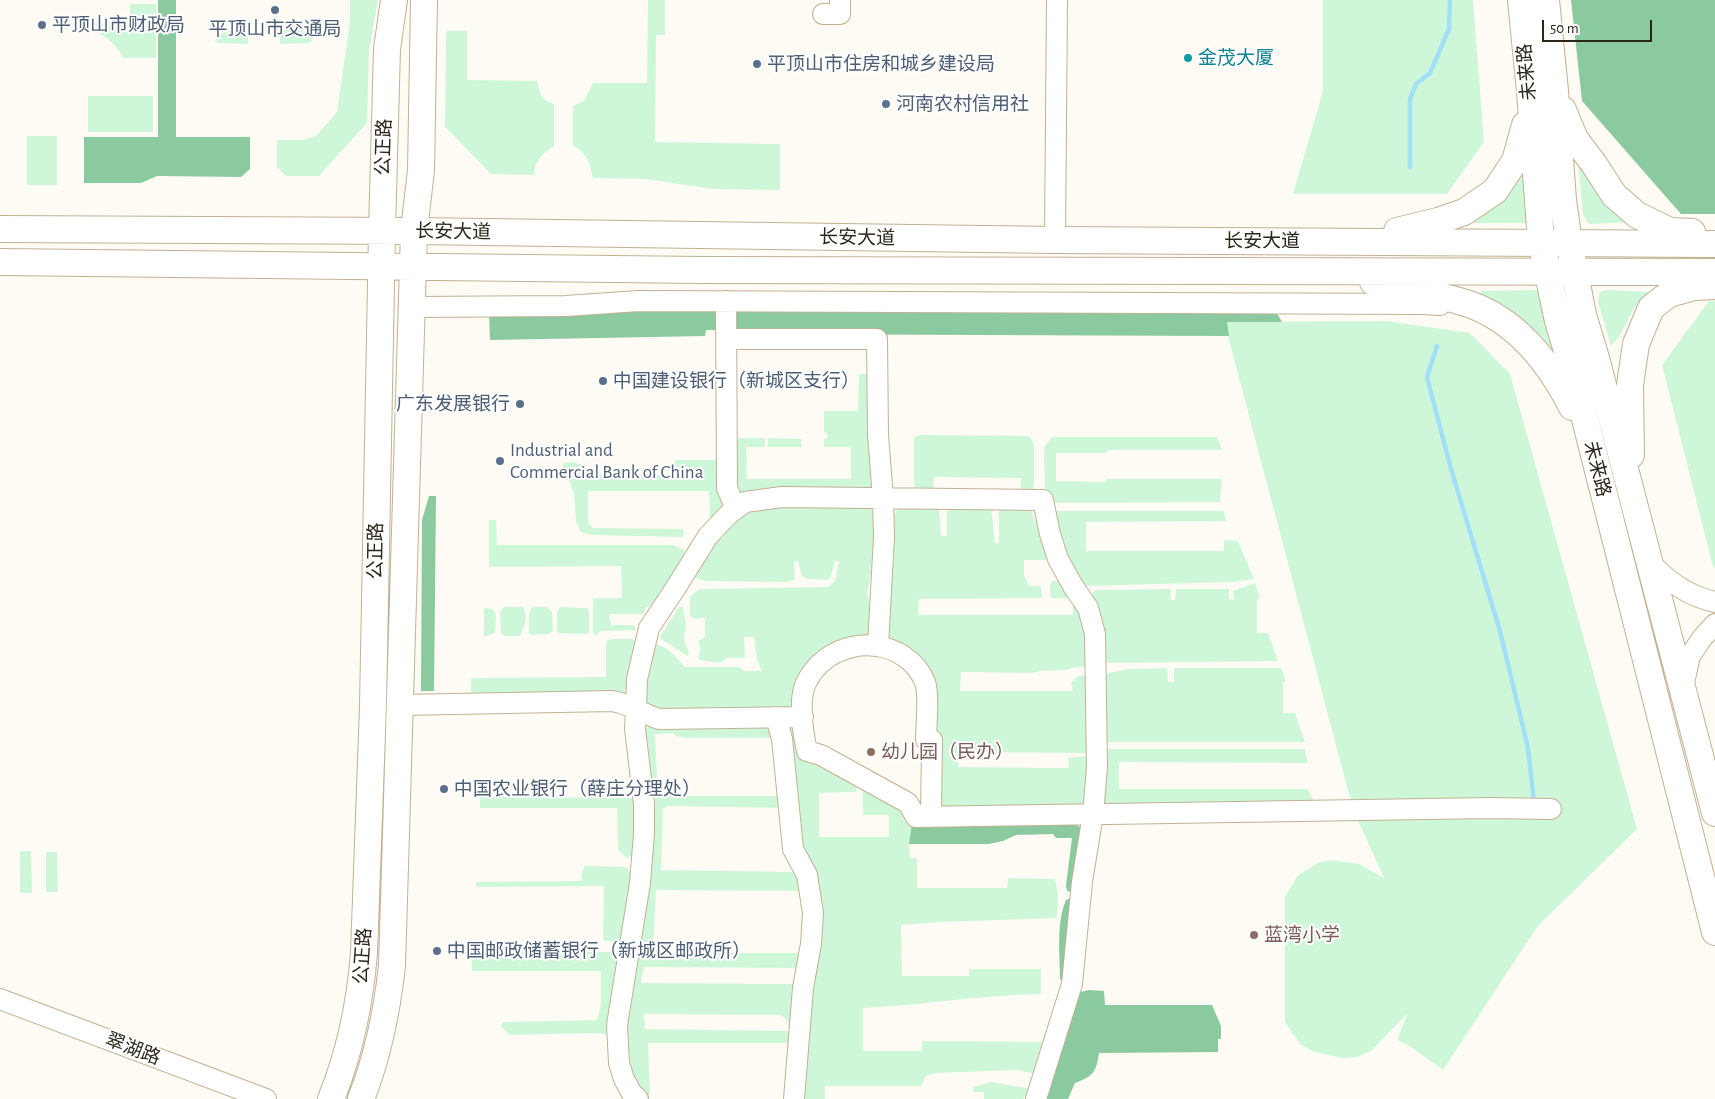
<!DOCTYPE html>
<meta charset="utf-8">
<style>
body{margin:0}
#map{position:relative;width:1715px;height:1099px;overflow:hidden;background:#fefbf4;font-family:"Alegreya Sans",sans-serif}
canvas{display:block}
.scale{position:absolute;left:1542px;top:20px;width:110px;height:22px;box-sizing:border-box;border:2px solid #2c261a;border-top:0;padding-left:6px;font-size:15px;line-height:18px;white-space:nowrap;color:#2c261a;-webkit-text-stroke:4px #fff;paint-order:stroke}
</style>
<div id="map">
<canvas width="1715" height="1099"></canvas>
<div class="scale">50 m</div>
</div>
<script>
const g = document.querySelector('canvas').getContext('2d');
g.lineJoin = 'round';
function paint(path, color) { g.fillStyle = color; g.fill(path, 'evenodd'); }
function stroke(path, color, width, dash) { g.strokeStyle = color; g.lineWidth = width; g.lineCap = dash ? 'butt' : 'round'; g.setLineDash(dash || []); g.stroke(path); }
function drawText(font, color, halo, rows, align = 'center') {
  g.font = font + ' "Alegreya Sans","Noto Sans SC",sans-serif'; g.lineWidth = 4; g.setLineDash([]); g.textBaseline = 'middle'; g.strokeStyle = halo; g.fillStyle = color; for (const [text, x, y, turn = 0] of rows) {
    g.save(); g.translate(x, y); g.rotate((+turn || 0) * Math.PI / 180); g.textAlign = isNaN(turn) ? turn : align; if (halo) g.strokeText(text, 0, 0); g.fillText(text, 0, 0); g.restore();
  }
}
const green = new Path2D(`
 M350,0H378L369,51L367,123L319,176H286L277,167V140H303L316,136L337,112L350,22Z
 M648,0H665V35H656L655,142L780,144V190L714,189L645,179L593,178C590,163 587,153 573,146V106L584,101L593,83H647Z
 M1323,0H1473L1484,142L1447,194H1293L1323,91Z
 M130,4H156V58H124C113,40 101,31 80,28V22H130Z
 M239,26H248V44L219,43L215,41L216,37L230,28Z
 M280,26L297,28L311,37L312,41L309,43L280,44Z
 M446,31H467V80L537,81C540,94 541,100 554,104V146C542,154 535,160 534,175L491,174L445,127Z
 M88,96H153V132H88Z
 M27,136H57V185H27Z
 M1578,159L1635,222L1589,224L1583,215Z
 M1526,160L1531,216L1526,223H1472L1476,215Z
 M1539,290L1560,351C1547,348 1548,342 1539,334C1523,319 1500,309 1481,299V291Z
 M1606,290L1649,292C1628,308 1629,328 1611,346L1598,302L1600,292Z
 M1709,301H1715V568L1713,567L1662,365Z
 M1386,321L1470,333L1510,374L1637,829L1538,926L1443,1070L1408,1045L1397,1040L1407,1014L1371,1051L1357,1057L1342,1058L1312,1051L1300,1044L1285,1022V897L1298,875L1320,862L1330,860L1359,864L1384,878L1356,816L1347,787L1229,340L1226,322Z
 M859,374H875L876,492L743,497L732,478L731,438H765V447H746L747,479H851V447H824V439L828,438L827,433L824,432V411H858Z
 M920,435L1029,436L1034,444V486L1030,494H1021V478L934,477L933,494L918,493L914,484V437Z
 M1052,437H1217L1222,450H1107V453H1056V481L1106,482V479H1222L1220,502L1052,503L1045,496L1044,447Z
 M768,438L801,439L802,447H768Z
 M675,460H721L723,513L716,519H710L709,491H588V523L593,528L684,529L683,537L593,535L581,532L576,522L574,493L563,466L564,463L573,462L585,466L586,475H674Z
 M876,504L871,573L867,594L871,604V630L861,640L852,641L798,704L788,710L662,712L643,704L651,644C664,642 677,658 685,667H739L744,671H762L757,660L754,637H744L745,658H728L720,663L699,660L700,647L698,641L705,637V618L694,619L690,616V596L700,589L828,587L835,581L839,561H835L831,576L828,580L808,579L802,576L798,561H794L795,580L787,582L706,581L691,576L710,549L738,518L751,511L770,505Z
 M900,507H939L941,536H947V507H991L995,543H999V507H1030L1050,560H1024V575L1029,586H1041L1042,598L919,599L918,615H1073V605L1080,604L1085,616L1089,666L1072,668L1066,670L1040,671L1031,673L961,672L960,691H1073L1071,683L1078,676L1085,675L1089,678L1088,753L959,752L958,767L1065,768H1069L1068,758L1087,756L1084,810H937L931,689L892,643L886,631L893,519L896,511Z
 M1058,511H1223L1227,521L1086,522V551H1224V540L1238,541L1254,579L1232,582L1085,586L1068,561L1053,514Z
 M489,520H496L497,545H673L684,550V559L659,605L646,607L643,614H611L609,616L611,625H634L636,630L601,631L596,636L593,633V598H622L621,566L489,567Z
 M1052,581H1063L1069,598H1051L1050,585Z
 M1255,583L1260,598L1257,600V633H1268L1278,661L1107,663L1096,606L1090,597L1095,590L1171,589V600H1175L1176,589H1229V599L1234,600L1233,591Z
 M504,607H523C529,617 524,627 520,636H504L501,633L500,612Z
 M532,607H547L552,612L553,630L549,634L531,635L529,632V613Z
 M560,607L587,608L589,610V633L586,634L558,633L557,631V611Z
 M679,607H683L686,624L684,640L689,653L688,656L659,638Z
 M484,608L493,609L496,615L495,633L484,637Z
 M613,639H632L637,642L627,689L622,695L483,697L471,692V678L606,677V644L608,640Z
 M1167,668L1168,682H1174V668H1281L1286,681L1283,682V713H1295L1305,742H1105V674L1127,669Z
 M775,724V736L769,738H687L676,736L673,733L655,734L658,796H783L787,808L668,806L663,809L661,870L801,872L802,891L656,890L654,934L648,953H802V968L644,967L641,983L799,984L794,1023H789L781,1015L644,1014L645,1029L792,1031L793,1043H648L650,1094L647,1099C625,1079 627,1048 626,1020L644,731L648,727Z
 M789,724L797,729L856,778V792L819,793V837H889V815H863L862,781L913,814L909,844L910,858H917V888H1007L1008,878L1055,879L1058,894L1057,918L941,922L901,925L902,976H969V969H1041V994C981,995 923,1005 863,1008V1051H922V1041L1050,1042L1037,1074L1016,1070L936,1073L926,1076L921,1086H825V1099H799L814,963L799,853Z
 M1104,749H1305L1308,763L1119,762V789H1308L1317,808L1098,806Z
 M480,797L634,798L638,854L626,858L618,850L617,808H480Z
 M20,851H31L32,893H20Z
 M46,852H57L58,892H46Z
 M585,866L627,867L634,884L621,943L603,940L604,886L476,887V882L582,881L581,875Z
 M471,951L611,952L617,955L619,962L608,1033L606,1035L599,1033L510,1035L501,1027L503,1022L597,1020L601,1004V971H472Z
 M991,1082L1033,1089L1023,1099H984V1092H973V1087Z`);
const forest = new Path2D(`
 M158,0H176V137H250V169L241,177L157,176L141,183H84V137H158Z
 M1571,0H1715V214H1681L1582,101Z
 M721,307V330H706L705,336L490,340L489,314Z
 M736,308L1275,310L1282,322H1227L1229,336L736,334Z
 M429,496H436L434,691H421L422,520Z
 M1072,822L1083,829L1075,892L1067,891L1066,885L1072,838H1056L1053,834L1016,835L1003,841L989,844H909L912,823Z
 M1071,898L1064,983L1060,979C1060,953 1056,923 1066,900Z
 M1089,990L1104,991L1105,1005H1212L1221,1026V1039H1218V1052L1099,1053C1096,1072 1094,1076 1075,1083L1068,1099H1043L1080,992Z`);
const stream = new Path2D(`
 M1410,167V99L1416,84L1430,73L1449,29L1450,0
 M1437,346L1427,377L1451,469L1500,631L1528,748L1534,802`);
const minor = new Path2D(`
 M823,14H840V0
 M1055,240L1057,0
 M726,301L727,488L736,509
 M412,307L566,306L638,301L1422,304L1440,305
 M727,339H877L878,435L883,498L884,537L878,645
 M1650,562C1668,582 1688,596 1715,602
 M1683,687L1690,656L1702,638L1715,624
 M400,705L612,701C629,703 642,714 659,719L803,717
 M776,717L782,739L793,849L807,875L813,913L811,944L803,988L794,1099
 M931,817L932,740H926C926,726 929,700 926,686C924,677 917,667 910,661C878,633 824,644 806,683C798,700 803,733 807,751L821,755L908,803L916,817L1490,808L1551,809
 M0,999L266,1099
 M638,1099L631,1092L624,1079L619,1063L617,1025L640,883L644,834V804L635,729L636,709L637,679L649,628L675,589L708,536L729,514L745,502L782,497L1043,500L1050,534L1058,559L1073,586L1088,608L1095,634L1097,768L1093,814L1082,882L1072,984L1036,1099`);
const major = new Path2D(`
 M1521,0L1530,92L1541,241L1558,321L1571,364L1715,932
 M1546,0L1555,91L1563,200L1569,242L1583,315L1596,358L1715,813
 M1563,110L1575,139L1594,164L1614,195L1637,215L1670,231L1692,232
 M0,229L414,231L1055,240L1715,244
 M1397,231L1438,221L1464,212L1495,191L1515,161L1525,125
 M0,262L701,270L1715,272
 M1373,282C1401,289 1431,293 1459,301C1512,315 1548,360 1572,407
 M1631,455L1630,385L1636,344L1651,308L1669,294L1694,287L1715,286
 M331,1099C350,1052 360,1003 364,953L373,706L382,231L387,49L394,0
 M361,1099C378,1056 387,1011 392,966L414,231L421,170L424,0`);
const markers = [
 [275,10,5,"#5c6f8a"],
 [42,25,5,"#5c6f8a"],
 [1188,58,5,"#0f9aa8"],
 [757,64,5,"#5c6f8a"],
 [886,104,5,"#5c6f8a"],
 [603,381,5,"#5c6f8a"],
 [520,404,5,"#5c6f8a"],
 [500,461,5,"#5c6f8a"],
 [871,752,5,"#8d6e63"],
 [444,789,5,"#5c6f8a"],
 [1254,935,5,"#8d6e63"],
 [437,951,5,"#5c6f8a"]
];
const serviceNames = [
 ["平顶山市财政局",52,25],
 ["平顶山市交通局",275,29,"center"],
 ["平顶山市住房和城乡建设局",767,64],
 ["河南农村信用社",896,104],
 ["中国建设银行（新城区支行）",613,381],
 ["广东发展银行",510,404,"right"],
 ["Industrial and",510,450],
 ["Commercial Bank of China",510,472],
 ["中国农业银行（薛庄分理处）",454,789],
 ["中国邮政储蓄银行（新城区邮政所）",447,951]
];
const cultureNames = [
 ["金茂大厦",1198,58]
];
const streetNames = [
 ["未来路",1527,72,-95],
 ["公正路",384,147,-88],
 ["长安大道",453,232,1],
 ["长安大道",857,238,1],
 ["长安大道",1262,241],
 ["未来路",1597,469,76],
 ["公正路",376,551,-89],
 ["公正路",363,956,-86],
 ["翠湖路",133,1049,21]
];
const educationNames = [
 ["幼儿园（民办）",881,752],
 ["蓝湾小学",1264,935]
];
paint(green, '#cef7da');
paint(forest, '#8bc99f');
stroke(stream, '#a4dff8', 4.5);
stroke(minor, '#c2b193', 22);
stroke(major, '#c2b193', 28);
stroke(minor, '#fff', 20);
stroke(major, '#fff', 26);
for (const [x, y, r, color] of markers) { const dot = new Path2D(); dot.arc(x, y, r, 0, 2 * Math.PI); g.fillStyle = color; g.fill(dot); stroke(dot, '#fff', 2); }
drawText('19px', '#4e5e75', '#fff', serviceNames, 'left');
drawText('19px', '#0d838f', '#fff', cultureNames, 'left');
drawText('19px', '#2c261a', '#fff', streetNames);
drawText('19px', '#785e54', '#fff', educationNames, 'left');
</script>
